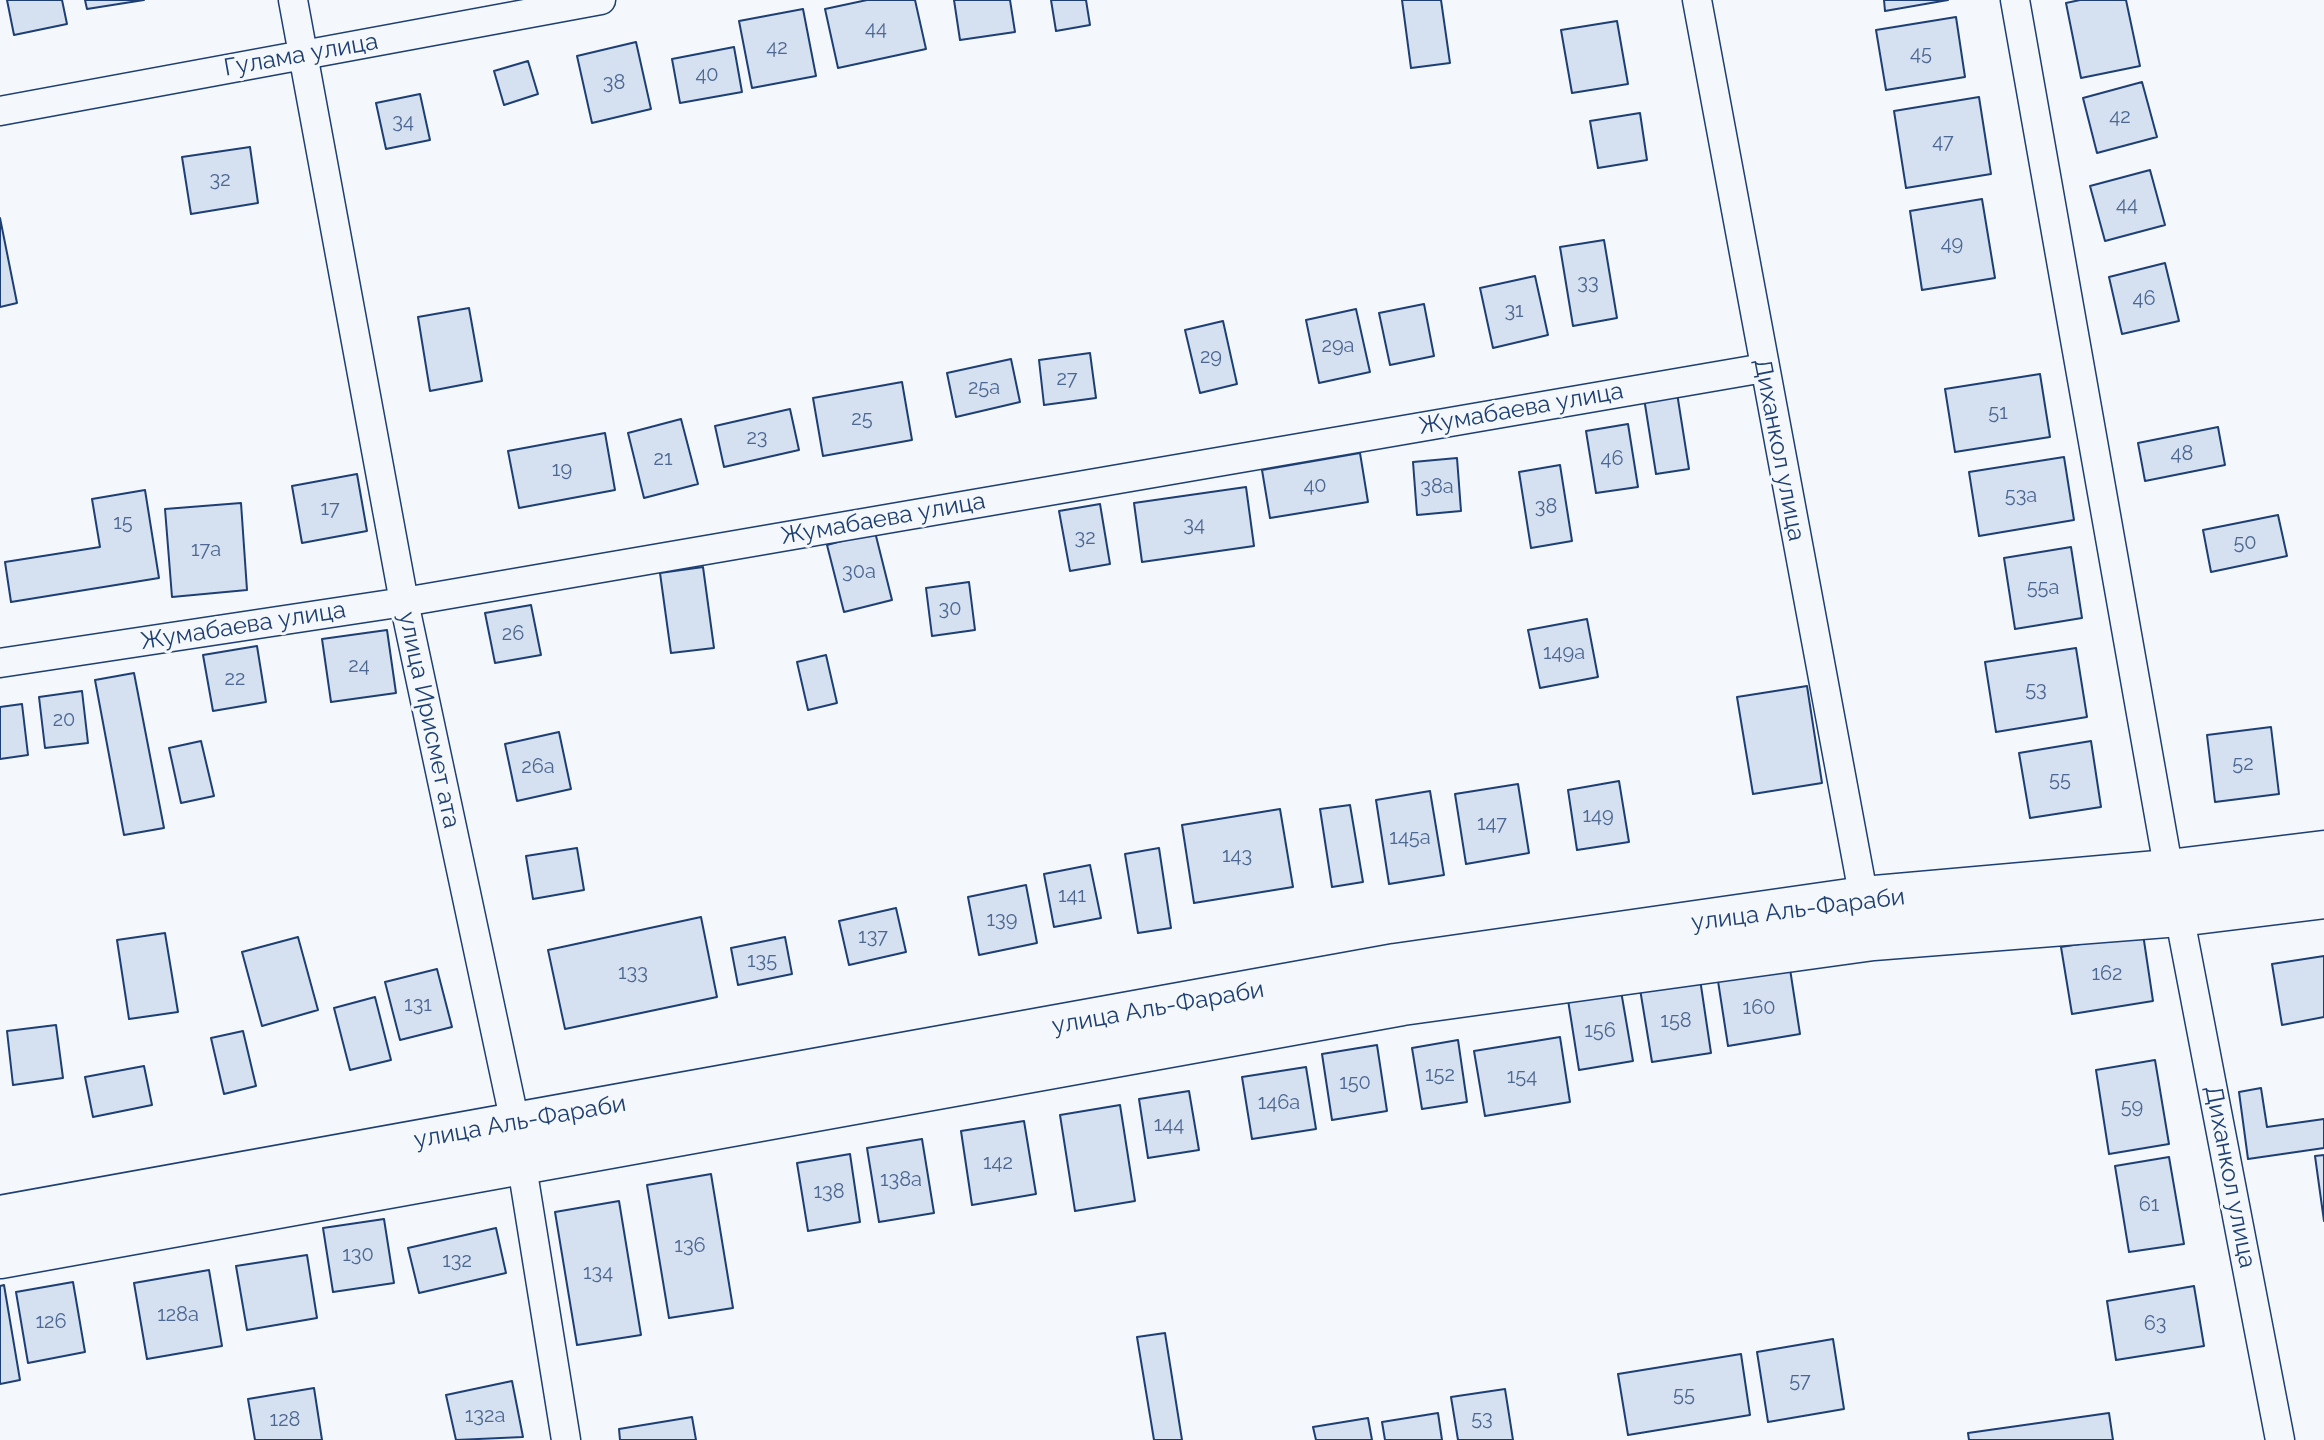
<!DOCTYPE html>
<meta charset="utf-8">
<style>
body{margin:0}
canvas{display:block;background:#f4f7fb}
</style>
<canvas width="2324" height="1440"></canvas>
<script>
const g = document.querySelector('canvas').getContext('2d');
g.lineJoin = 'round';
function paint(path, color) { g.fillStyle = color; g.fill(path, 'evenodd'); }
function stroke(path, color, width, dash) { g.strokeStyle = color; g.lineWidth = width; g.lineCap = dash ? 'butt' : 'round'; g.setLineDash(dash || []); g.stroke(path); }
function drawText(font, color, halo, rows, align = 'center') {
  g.font = font + ' Raleway,sans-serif'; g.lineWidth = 6; g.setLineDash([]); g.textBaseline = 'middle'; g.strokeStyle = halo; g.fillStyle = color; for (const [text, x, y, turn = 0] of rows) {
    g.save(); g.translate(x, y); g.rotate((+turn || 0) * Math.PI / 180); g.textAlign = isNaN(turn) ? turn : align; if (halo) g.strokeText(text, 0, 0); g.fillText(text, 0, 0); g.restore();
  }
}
const building = new Path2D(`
 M7,0H62L67,24L14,35Z
 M85,0H144L87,9Z
 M867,0H915L926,49L838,68L825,9Z
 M954,0H1010L1015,32L960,40Z
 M1051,0H1086L1090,25L1056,31Z
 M1402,0H1441L1450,63L1411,68Z
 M1884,0H1948L1885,11Z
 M2080,0H2126L2140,66L2081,78L2066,3Z
 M803,9L816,76L752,88L739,21Z
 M1956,17L1965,77L1886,90L1876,30Z
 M1617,21L1628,84L1572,93L1561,30Z
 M636,42L651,109L592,123L577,56Z
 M734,47L742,92L680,103L672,59Z
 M528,61L538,94L504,105L494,71Z
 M2142,82L2157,137L2097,153L2083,98Z
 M420,94L430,140L386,149L376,103Z
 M1979,97L1991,174L1906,188L1894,111Z
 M1640,113L1647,160L1598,168L1590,121Z
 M250,147L258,203L191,214L182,157Z
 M2150,170L2165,225L2105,241L2090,186Z
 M1982,199L1995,278L1922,290L1910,211Z
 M0,218L17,303L0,307Z
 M1604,240L1617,318L1573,326L1560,247Z
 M2165,263L2179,321L2122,334L2109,277Z
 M1535,276L1548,335L1493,348L1480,288Z
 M1424,304L1434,356L1390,365L1379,313Z
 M469,308L482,381L430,391L418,317Z
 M1356,309L1370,372L1319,383L1306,320Z
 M1223,321L1237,384L1200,393L1185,330Z
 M1090,353L1096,398L1044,405L1039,360Z
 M1011,359L1020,402L956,417L947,373Z
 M2040,374L2050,437L1955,452L1945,389Z
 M902,382L912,440L823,456L813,398Z
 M1677,393L1689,469L1656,474L1644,398Z
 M790,409L799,450L724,467L715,426Z
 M681,419L698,484L644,498L628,433Z
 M1628,424L1638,487L1596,493L1586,431Z
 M2218,427L2225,465L2145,481L2138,443Z
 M605,433L615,490L519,508L508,451Z
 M1360,453L1368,502L1270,518L1262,470Z
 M2064,457L2074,520L1979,536L1969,472Z
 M1457,458L1461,511L1417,515L1413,462Z
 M1560,465L1572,541L1531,548L1519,472Z
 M357,474L367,531L302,543L292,486Z
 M1246,487L1254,546L1142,562L1134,503Z
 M145,490L159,578L11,602L5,562L100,547L92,499Z
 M241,503L247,590L172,597L165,509Z
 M1100,504L1110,564L1070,571L1059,511Z
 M2278,515L2287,556L2211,572L2203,530Z
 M875,532L892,600L844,612L827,545Z
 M2071,547L2082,618L2015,629L2004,558Z
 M703,567L714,648L671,653L660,573Z
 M969,582L975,630L932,636L926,588Z
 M531,605L541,655L495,663L485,613Z
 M1587,619L1598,677L1540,688L1528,630Z
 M387,630L396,693L331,702L322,639Z
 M257,646L266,702L213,711L203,655Z
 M2076,648L2087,717L1996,732L1985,662Z
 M826,655L837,703L808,710L797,662Z
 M134,673L164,828L124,835L95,680Z
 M1807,686L1822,783L1753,794L1737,697Z
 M82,691L88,743L45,748L39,697Z
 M22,704L28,755L0,759V707Z
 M2271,727L2279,794L2215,802L2207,735Z
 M559,732L571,789L517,801L505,744Z
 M201,741L214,796L181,803L169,748Z
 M2091,741L2101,807L2030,818L2019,753Z
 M1619,781L1629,842L1577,850L1568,790Z
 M1518,784L1529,853L1466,864L1455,794Z
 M1430,791L1444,875L1389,884L1376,800Z
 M1350,805L1363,882L1332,887L1320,809Z
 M1280,809L1293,887L1194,903L1182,825Z
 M577,848L584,890L533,899L526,856Z
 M1159,848L1171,928L1138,933L1125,854Z
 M1090,865L1101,918L1054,927L1044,874Z
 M1026,885L1037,943L979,955L968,897Z
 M896,908L906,952L849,965L839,921Z
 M701,917L717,997L565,1029L548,950Z
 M165,933L178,1012L129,1019L117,940Z
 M2143,934L2153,1001L2072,1014L2061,947Z
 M298,937L318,1010L262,1026L242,952Z
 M785,937L792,974L738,985L731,948Z
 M2324,956V1017L2282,1025L2272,964Z
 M437,969L452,1027L400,1040L385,982Z
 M1790,969L1800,1034L1728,1046L1718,981Z
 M1700,979L1711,1053L1652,1062L1640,989Z
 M1621,991L1633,1061L1579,1070L1568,1000Z
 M375,997L391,1060L350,1070L334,1008Z
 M56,1025L63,1078L13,1085L7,1031Z
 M243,1031L256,1086L224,1094L211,1038Z
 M1560,1037L1570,1102L1485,1116L1474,1051Z
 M1458,1040L1467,1102L1422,1109L1412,1048Z
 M1377,1045L1387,1111L1332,1120L1322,1054Z
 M2155,1060L2169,1144L2109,1154L2096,1070Z
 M144,1066L152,1105L93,1117L85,1077Z
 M1306,1067L1316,1129L1252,1139L1242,1077Z
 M2261,1088L2267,1127L2324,1119V1148L2248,1159L2239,1092Z
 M1189,1091L1199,1150L1148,1158L1139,1099Z
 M1120,1105L1135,1201L1075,1211L1060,1115Z
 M1024,1121L1036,1194L972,1205L961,1131Z
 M922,1139L934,1213L879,1222L867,1148Z
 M850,1154L860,1222L808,1231L797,1163Z
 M2324,1155V1221L2315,1156Z
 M2169,1157L2184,1244L2129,1252L2115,1166Z
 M711,1174L733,1308L669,1318L647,1185Z
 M619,1201L641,1335L577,1345L555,1212Z
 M384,1219L394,1283L333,1292L323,1228Z
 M496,1228L506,1273L419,1293L408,1248Z
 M307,1255L317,1318L247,1330L236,1266Z
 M209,1270L222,1346L147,1359L134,1283Z
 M73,1282L85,1352L28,1363L16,1292Z
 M4,1285L20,1380L0,1384V1286Z
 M2194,1286L2204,1346L2116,1360L2107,1301Z
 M1165,1333L1182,1440H1154L1137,1337Z
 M1833,1339L1844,1409L1768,1422L1757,1352Z
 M1741,1354L1750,1415L1628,1435L1618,1374Z
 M512,1381L523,1437L456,1440L446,1395Z
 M314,1388L322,1440H255L248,1399Z
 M1505,1389L1513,1440H1458L1451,1397Z
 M1438,1413L1442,1440H1385L1382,1422Z
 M2109,1413L2113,1440H1969L1968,1433Z
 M692,1417L696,1440H620L619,1429Z
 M1368,1418L1372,1440H1316L1313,1427Z`);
const minor = new Path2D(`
 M293,0L404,602L515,1123L566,1440
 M1697,0L1864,899
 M2015,0L2169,872
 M0,111L601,0
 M0,663L404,602L1764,368
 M2179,914L2280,1440`);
const primary = new Path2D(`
 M0,1218L1396,966L1864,899L2169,872L2324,853
 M0,1256L1402,1003L1873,938L2179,914L2324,896`);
const numberNames = [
 ["44",876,29],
 ["42",777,48],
 ["45",1921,54],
 ["40",707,75],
 ["38",614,83],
 ["42",2120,117],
 ["34",403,122],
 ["47",1943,142],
 ["32",220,180],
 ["44",2127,205],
 ["49",1952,244],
 ["33",1588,283],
 ["46",2144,299],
 ["31",1514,311],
 ["29а",1338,346],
 ["29",1211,357],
 ["27",1067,379],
 ["25а",984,388],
 ["51",1998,413],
 ["25",862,419],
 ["23",757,438],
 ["48",2182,454],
 ["21",663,459],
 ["46",1612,459],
 ["19",562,470],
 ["40",1315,486],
 ["38а",1437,487],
 ["53а",2021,496],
 ["38",1546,507],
 ["17",330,509],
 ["15",123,523],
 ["34",1194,525],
 ["32",1085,538],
 ["50",2245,543],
 ["17а",206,550],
 ["30а",859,572],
 ["55а",2043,588],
 ["30",950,609],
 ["26",513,634],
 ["149а",1564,653],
 ["24",359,666],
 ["22",235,679],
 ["53",2036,690],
 ["20",64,720],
 ["52",2243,764],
 ["26а",538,767],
 ["55",2060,780],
 ["149",1598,816],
 ["147",1492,824],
 ["145а",1410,838],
 ["143",1237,856],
 ["141",1072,896],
 ["139",1002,920],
 ["137",873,937],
 ["135",762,961],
 ["133",633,973],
 ["162",2107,974],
 ["131",418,1005],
 ["160",1759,1008],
 ["158",1676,1021],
 ["156",1600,1031],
 ["152",1440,1075],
 ["154",1522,1077],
 ["150",1355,1083],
 ["146а",1279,1103],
 ["59",2132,1107],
 ["144",1169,1125],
 ["142",998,1163],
 ["138а",901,1180],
 ["138",829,1192],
 ["61",2149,1205],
 ["136",690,1246],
 ["130",358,1255],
 ["132",457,1261],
 ["134",598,1273],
 ["128а",178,1315],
 ["126",51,1322],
 ["63",2155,1324],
 ["57",1800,1381],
 ["55",1684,1395],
 ["132а",485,1416],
 ["53",1482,1419],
 ["128",285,1420]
];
const streetNames = [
 ["Гулама улица",301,55,-10],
 ["Жумабаева улица",1521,409,-10],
 ["Диханкол улица",1779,450,79],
 ["Жумабаева улица",883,519,-10],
 ["Жумабаева улица",243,626,-9],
 ["улица Ирисмет ата",429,720,78],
 ["улица Аль-Фараби",1798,910,-7],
 ["улица Аль-Фараби",1158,1008,-10],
 ["улица Аль-Фараби",520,1122,-10],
 ["Диханкол улица",2230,1177,79]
];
paint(building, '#d5e0f0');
stroke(building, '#1d3f73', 2);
stroke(minor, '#1d3f73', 31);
stroke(primary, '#1d3f73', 47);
stroke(minor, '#f4f7fb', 28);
stroke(primary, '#f4f7fb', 44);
drawText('20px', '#4b6792', null, numberNames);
drawText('24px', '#1d3f73', '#f4f7fb', streetNames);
</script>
